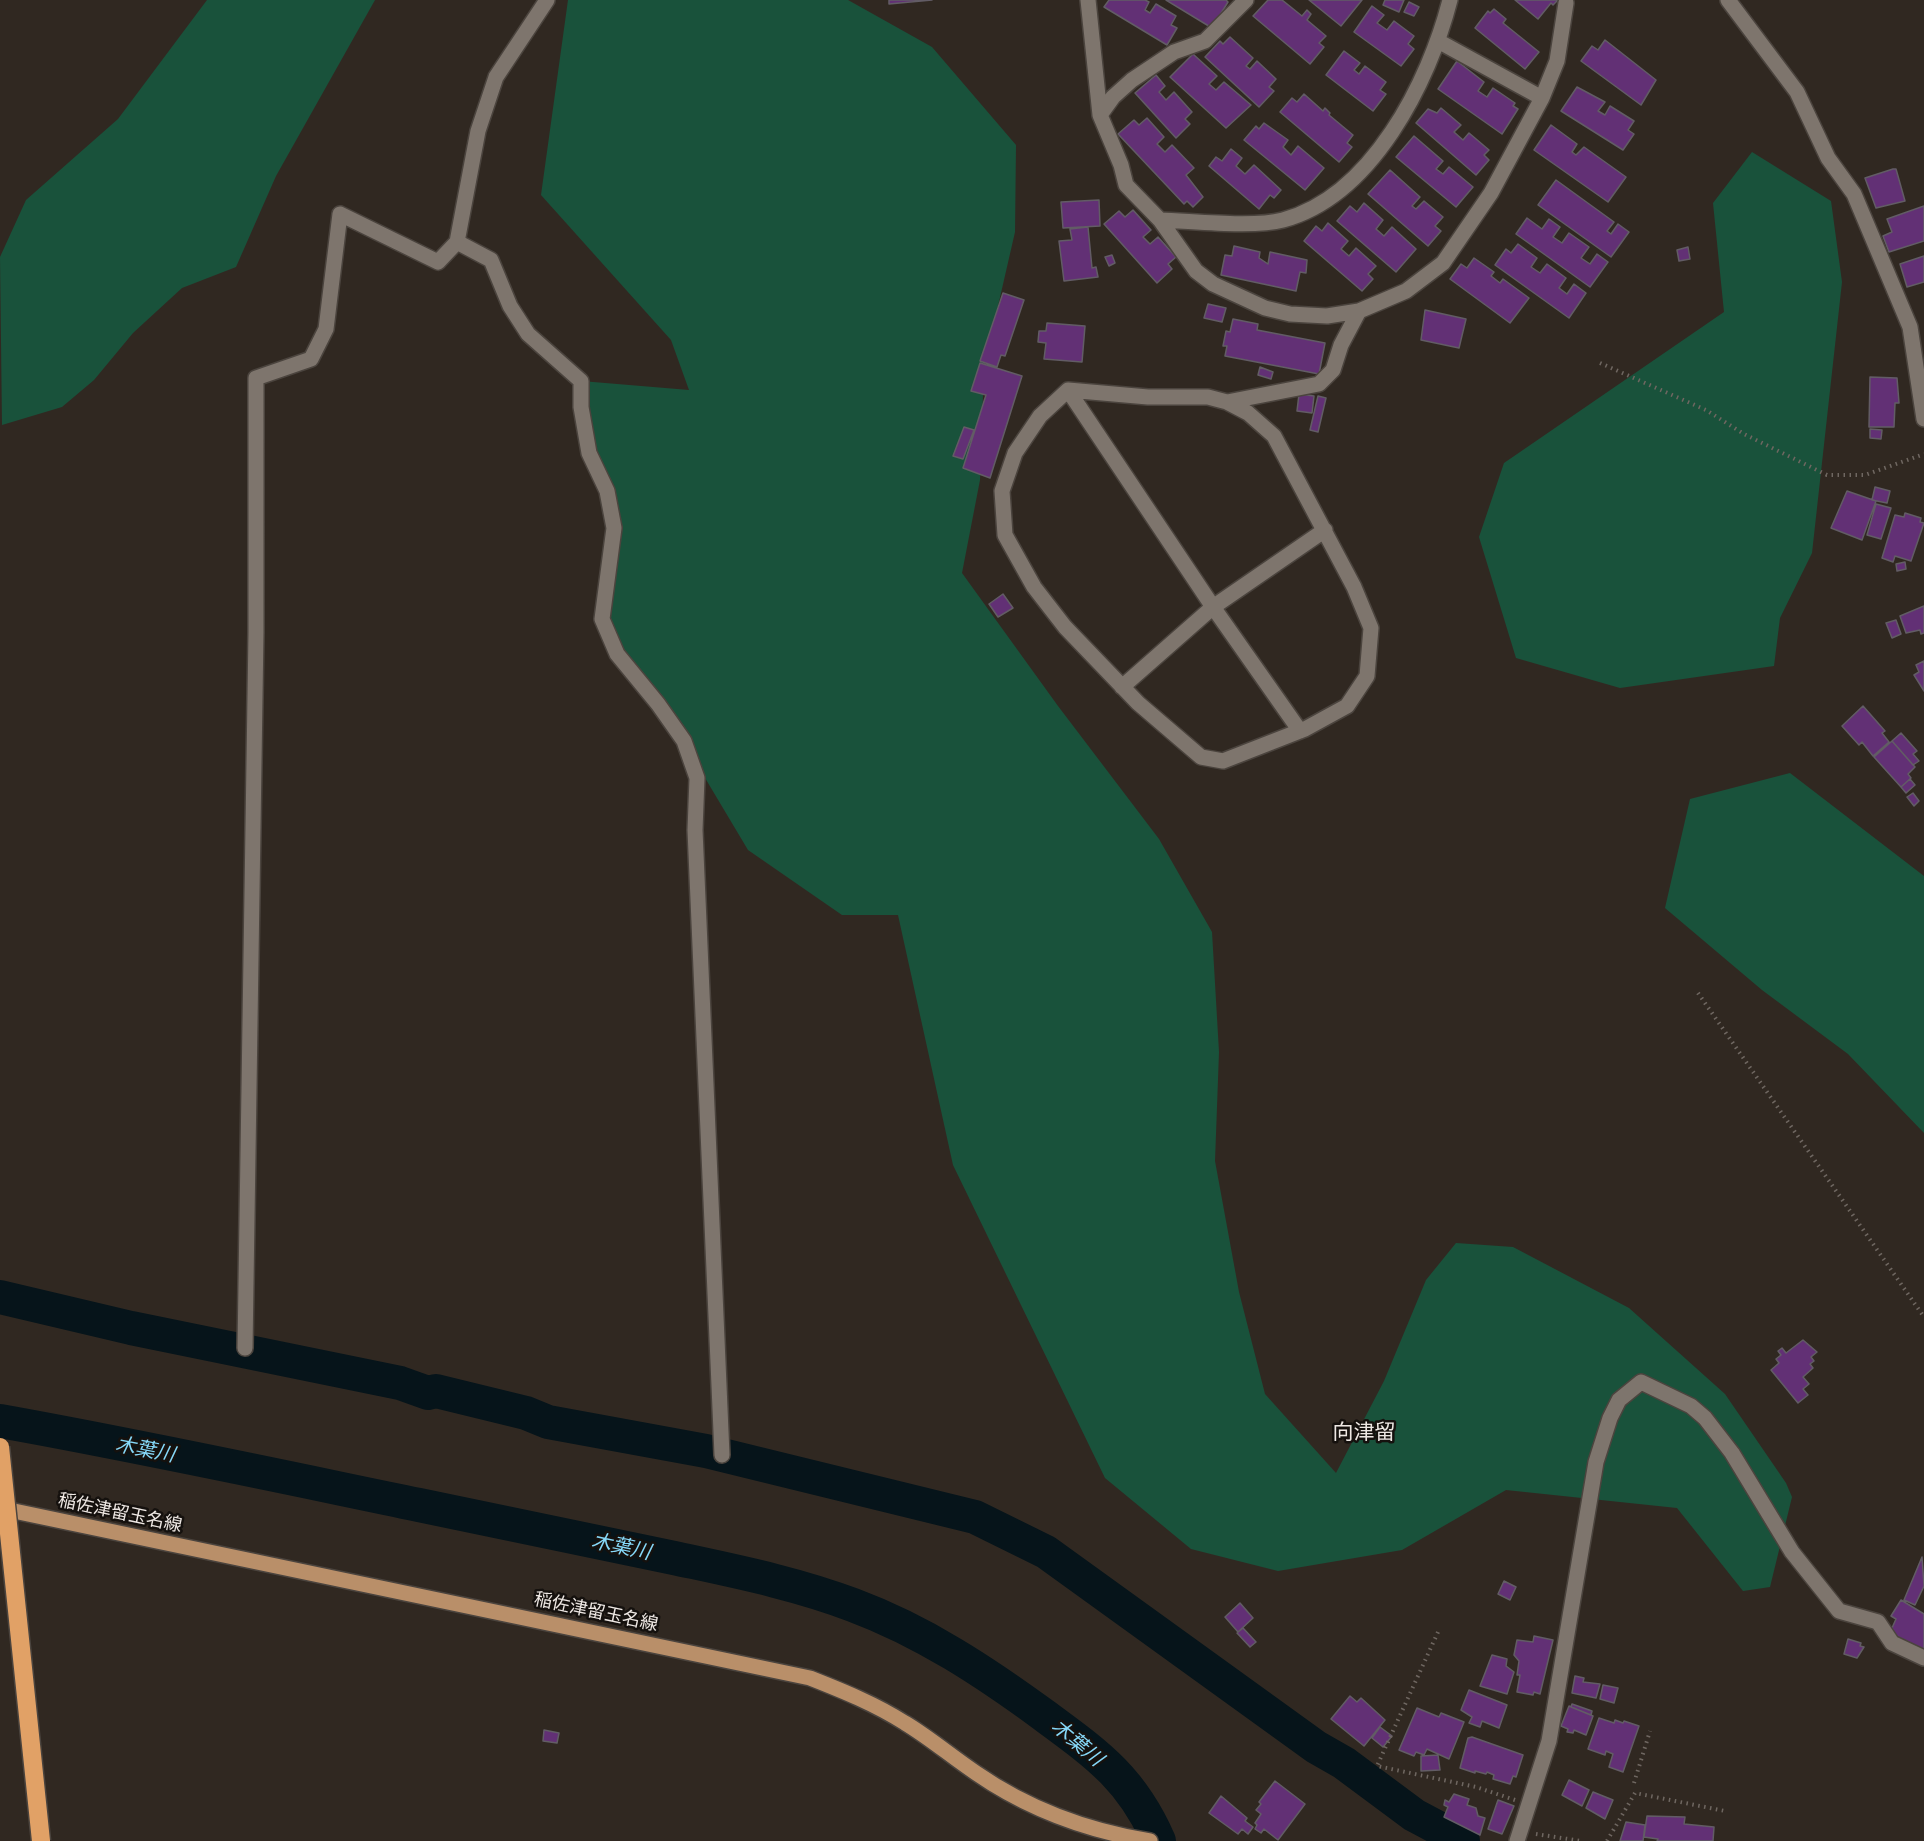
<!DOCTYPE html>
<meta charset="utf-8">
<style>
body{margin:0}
canvas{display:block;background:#302821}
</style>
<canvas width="1924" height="1841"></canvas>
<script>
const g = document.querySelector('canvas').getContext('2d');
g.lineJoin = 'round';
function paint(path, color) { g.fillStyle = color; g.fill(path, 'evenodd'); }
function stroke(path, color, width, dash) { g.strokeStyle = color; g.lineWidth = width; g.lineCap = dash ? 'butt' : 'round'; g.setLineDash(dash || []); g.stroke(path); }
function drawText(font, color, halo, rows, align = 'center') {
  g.font = font + ' Raleway,"Noto Sans JP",sans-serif'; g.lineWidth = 5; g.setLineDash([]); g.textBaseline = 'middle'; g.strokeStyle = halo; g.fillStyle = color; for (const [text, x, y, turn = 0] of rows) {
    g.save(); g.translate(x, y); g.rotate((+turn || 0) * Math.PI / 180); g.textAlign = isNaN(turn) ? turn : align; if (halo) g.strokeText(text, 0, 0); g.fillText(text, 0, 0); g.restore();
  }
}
const green = new Path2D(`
 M207,0H375L276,176L236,267L182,288L133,333L94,380L62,407L2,425L0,257L26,200L118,119Z
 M568,0H848L932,47L1016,145L1015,232L984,367L980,480L962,573L1058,706L1159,839L1212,932L1219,1052L1215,1161L1239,1292L1265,1394L1336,1473L1384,1381L1426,1280L1456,1243L1513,1247L1629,1308L1725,1394L1786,1483L1792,1497L1770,1587L1743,1591L1677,1508L1506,1490L1402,1550L1278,1571L1191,1549L1105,1478L953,1165L898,915H842L748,850L683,741L602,619L614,528L589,453L581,381L689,390L671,340L541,195Z
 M1752,152L1831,201L1842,282L1812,553L1780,618L1774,666L1620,688L1516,658L1479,537L1504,463L1724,312L1713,203Z
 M1790,773L1924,876V1133L1848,1054L1762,990L1665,908L1690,799Z`);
const river = new Path2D(`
 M0,1297L131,1328L400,1383L428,1393L436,1391L526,1413L548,1422L706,1451L975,1517L1046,1552L1316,1747L1344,1763L1414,1815L1463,1841
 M0,1421C140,1446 279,1476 419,1505C504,1522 589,1540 674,1558C734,1571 795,1583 853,1605C923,1631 985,1672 1045,1716C1098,1755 1132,1779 1159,1841`);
const building = new Path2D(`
 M889,0H932L889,4Z
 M1109,0H1145L1149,2L1145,10L1150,13L1156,4L1176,16L1171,25L1177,28L1167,45L1104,7Z
 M1166,0H1226L1228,2L1212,28Z
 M1268,0H1282L1302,16L1307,10L1311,14L1307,20L1326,36L1319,43L1324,47L1310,64L1253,16Z
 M1309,0H1362L1341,26Z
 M1385,0H1404L1399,12L1383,5Z
 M1515,0H1558L1553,5L1551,3L1538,19Z
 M1409,2L1419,7L1414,16L1404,12Z
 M1372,6L1384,15L1377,23L1387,30L1394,21L1414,36L1408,44L1414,49L1401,66L1354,32Z
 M1494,9L1506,19L1503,23L1539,52L1525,69L1475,28L1488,11L1490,13Z
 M1230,37L1253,58L1246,66L1250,69L1257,61L1276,79L1269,87L1274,91L1259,107L1205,57L1220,41L1223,44Z
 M1605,40L1656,80L1641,105L1581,61L1592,46L1598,50Z
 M1344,51L1360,63L1354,70L1359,74L1365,66L1386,82L1380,90L1386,94L1373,111L1326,75Z
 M1193,54L1217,76L1209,84L1216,90L1224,82L1251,105L1226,128L1170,77Z
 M1457,61L1484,82L1478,91L1487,97L1493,88L1515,103L1513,106L1518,109L1502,134L1438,89Z
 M1156,75L1165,86L1159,92L1166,100L1174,92L1192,112L1185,119L1190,124L1176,138L1135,93Z
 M1577,87L1605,102L1598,111L1605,115L1610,106L1634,121L1628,130L1634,134L1623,150L1561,111Z
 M1304,94L1323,111L1325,108L1330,113L1329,115L1353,135L1347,143L1352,147L1339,162L1280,112L1292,98L1297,102Z
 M1441,108L1461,125L1454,132L1463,140L1469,133L1489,150L1484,155L1489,160L1476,175L1416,123L1428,109L1437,113Z
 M1147,118L1164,137L1157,144L1165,152L1172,145L1194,168L1186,175L1203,197L1193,207L1187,201L1184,204L1118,134L1134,120L1139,125Z
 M1264,123L1288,140L1283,147L1291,155L1298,146L1324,168L1305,190L1244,140L1256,126L1259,129Z
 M1551,125L1577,144L1572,152L1576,155L1584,147L1626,177L1608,202L1534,150Z
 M1414,136L1443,161L1436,169L1443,174L1449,167L1473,187L1456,207L1396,157Z
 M1231,149L1242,158L1236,166L1245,174L1254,165L1281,190L1274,198L1270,195L1259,209L1209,166L1216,157L1222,161Z
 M1893,169H1896L1905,201L1876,208L1865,178Z
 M1390,170L1420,197L1412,206L1416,209L1424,201L1443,217L1435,226L1441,231L1428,246L1368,194Z
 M1556,180L1614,222L1607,231L1611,234L1618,224L1629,232L1611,257L1538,205Z
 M1099,200L1100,226L1063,228L1061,202Z
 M1364,203L1383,220L1376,229L1384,236L1392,227L1416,249L1396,272L1337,221L1350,206L1357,212Z
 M1924,206V241L1889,252L1883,236L1892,232L1887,219Z
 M1133,210L1151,230L1143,237L1150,244L1158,237L1176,257L1168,264L1172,269L1157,283L1104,224L1119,211L1125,217Z
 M1527,218L1542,229L1549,219L1560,227L1553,237L1562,243L1569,233L1589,247L1581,258L1590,264L1597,254L1608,262L1590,287L1516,234Z
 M1328,223L1348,241L1341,249L1349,256L1356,248L1376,266L1368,274L1373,279L1362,291L1304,241L1316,226L1322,231Z
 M1088,227L1092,268L1096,267L1098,277L1064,281L1059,241L1072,240L1070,229Z
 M1518,244L1537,258L1531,267L1540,273L1547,264L1566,278L1559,288L1567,294L1574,284L1586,293L1569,318L1495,265L1506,249L1511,253Z
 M1234,246L1260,252L1259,258L1268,264L1270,252L1307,260L1306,273L1300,272L1296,291L1221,275L1225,255L1232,256Z
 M1688,247L1690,259L1679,261L1677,250Z
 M1112,255L1115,263L1109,266L1105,257Z
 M1924,256V282L1907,287L1900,264Z
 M1474,258L1494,272L1491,276L1500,283L1503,279L1529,298L1510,323L1450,279L1461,264L1467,268Z
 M1003,293L1024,300L1005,356L1001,355L997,367L980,361Z
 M1208,304L1226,308L1222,322L1204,318Z
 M1425,310L1466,319L1459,348L1421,340Z
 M1233,319L1258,324L1257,330L1325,343L1319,374L1225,356L1227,346H1223L1226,331L1230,332Z
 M1047,323L1085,326L1082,362L1044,359L1046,343L1038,342L1039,331H1046Z
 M980,363L1022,376L990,478L963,468L986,395L971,391Z
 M1260,367L1273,372L1271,379L1258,375Z
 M1870,377L1897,378L1899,403H1895L1894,427H1869Z
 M1299,394L1314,396L1312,413L1297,411Z
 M1318,396L1326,398L1318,432L1310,430Z
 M964,427L974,430L963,459L953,456Z
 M1870,429L1882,430L1881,439L1870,438Z
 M1875,487L1890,491L1887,503L1872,500Z
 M1847,491L1876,501L1862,540L1831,528Z
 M1876,504L1891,508L1881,539L1867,535Z
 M1905,513L1921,518L1920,522L1924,523L1911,561L1895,556L1893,562L1882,558L1895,515L1904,517Z
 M1905,562L1906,569L1897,571L1896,564Z
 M1003,594L1013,608L998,617L989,604Z
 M1924,606V633L1921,634L1920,630L1906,633L1900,616Z
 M1896,620L1901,634L1892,638L1886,623Z
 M1924,661V691L1914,675L1919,672L1916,665Z
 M1863,706L1885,731L1882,733L1889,742L1873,756L1862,742L1859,745L1842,726Z
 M1901,733L1917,751L1913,754L1919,761L1913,765L1892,741Z
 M1892,741L1915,767L1908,774L1911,778L1901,787L1874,757Z
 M1910,779L1915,785L1906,793L1901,787Z
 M1913,793L1919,801L1914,806L1907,797Z
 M1803,1340L1817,1352L1811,1357L1814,1361L1810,1364L1813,1368L1803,1377L1809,1384L1803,1389L1808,1395L1798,1403L1771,1370L1779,1363L1776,1359L1781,1355L1778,1351L1782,1348L1786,1353Z
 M1922,1557L1924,1586L1915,1605L1904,1600Z
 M1504,1581L1516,1587L1510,1600L1498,1594Z
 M1901,1600L1924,1614V1652L1898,1640L1892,1628L1896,1619L1891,1616Z
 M1240,1603L1253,1618L1238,1632L1225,1617Z
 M1243,1628L1256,1642L1250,1647L1237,1633Z
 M1534,1636L1553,1640L1540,1694L1534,1692L1533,1695L1517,1692L1520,1675H1517L1519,1661L1514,1655L1517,1640L1533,1642Z
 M1848,1639L1861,1643L1860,1646L1864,1647L1857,1658L1844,1654Z
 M1492,1655L1507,1659L1506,1666L1514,1672L1507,1694L1480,1686Z
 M1575,1676L1584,1678L1583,1682L1600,1684L1596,1698L1572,1693Z
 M1603,1685L1618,1688L1614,1703L1600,1699Z
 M1469,1690L1507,1705L1499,1728L1482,1721L1480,1727L1469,1723L1472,1717L1461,1710Z
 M1350,1696L1357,1702L1361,1698L1385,1720L1364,1746L1331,1719Z
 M1572,1704L1592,1711L1591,1715L1571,1707Z
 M1569,1706L1593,1716L1586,1735L1574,1730L1573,1733L1567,1732L1568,1729L1561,1726Z
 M1417,1708L1439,1717L1441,1713L1464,1722L1449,1759L1427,1749L1424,1755L1416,1752L1414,1756L1399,1750Z
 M1599,1718L1614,1723L1615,1720L1623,1723L1624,1721L1639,1726L1623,1772L1609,1767L1613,1754L1606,1751L1605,1755L1588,1749Z
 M1380,1727L1392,1736L1383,1747L1372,1738Z
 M544,1730L559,1733L557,1743L543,1741Z
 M1472,1737L1523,1755L1516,1777L1513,1776L1510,1784L1493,1779L1494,1775L1487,1772L1486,1774L1475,1771V1773L1460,1768L1468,1738Z
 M1438,1755L1440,1770L1421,1771V1756Z
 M1569,1780L1589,1790L1582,1806L1562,1795Z
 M1275,1781L1305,1804L1278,1840L1264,1829L1261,1833L1255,1829L1257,1825L1255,1823L1261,1814L1256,1810L1261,1804L1259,1802Z
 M1593,1792L1613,1800L1605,1819L1586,1808Z
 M1454,1794L1469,1799L1467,1805L1476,1808L1478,1816L1485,1818L1480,1835L1444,1817L1448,1807L1444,1805L1445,1800L1449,1802Z
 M1221,1796L1247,1818L1245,1821L1253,1827L1248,1834L1242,1829L1238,1834L1209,1813Z
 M1498,1800L1514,1806L1502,1834L1488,1829Z
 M1647,1816L1685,1817L1684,1824L1714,1827L1713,1841H1657L1658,1839L1644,1837Z
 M1626,1822L1645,1825L1643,1841H1620Z`);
const path = new Path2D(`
 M1600,363L1706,410L1744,434L1827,475H1865L1924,454
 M1698,993L1924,1317
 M1438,1632L1377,1766L1476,1787L1515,1800
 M1634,1783L1650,1731
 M1536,1834L1581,1841
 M1607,1841L1635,1793L1725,1811`);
const minor = new Path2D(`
 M1088,0L1100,115L1121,165L1126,185L1160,220L1196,271L1213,284L1265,308L1290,314L1327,316L1359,311L1406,291L1443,263L1491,193L1542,98L1557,61L1566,3
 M1728,0L1797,92L1828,158L1854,194L1910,327L1924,419
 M1438,41L1542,98
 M1100,115L1113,97L1132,80L1174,52L1205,41L1246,0
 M1160,220C1193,221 1253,228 1283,220C1372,196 1429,82 1450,0
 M457,242L491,260L510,306L528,334L581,381V407L589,453L607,491L614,528L602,619L617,654L658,704L684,741L697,778L695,830L722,1455
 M1068,390L1148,397H1208L1227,402L1248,413L1274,436L1354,587L1371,628L1367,676L1347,706L1305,729L1223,761L1201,757L1138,703L1065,627L1034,587L1005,535L1002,491L1015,453L1040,416Z
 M1068,390L1213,607L1122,687
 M1227,402L1319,384L1333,370L1341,345L1359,311
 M1300,731L1213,607L1325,530
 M245,1348L256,632V378L311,359L326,329L340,214L438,262L457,242L478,131L496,77L547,0
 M1517,1841L1549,1741L1596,1462L1610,1418L1619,1400L1641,1382L1691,1406L1705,1418L1732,1453L1792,1552L1839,1611L1878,1622L1892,1643L1924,1658`);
const major = new Path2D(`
 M0,1508L810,1678C843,1691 875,1704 905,1723C930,1738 952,1757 976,1773C1028,1809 1089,1831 1150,1841`);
const highwayBridge = new Path2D(`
 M0,1447L41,1841`);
const streetNames = [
 ["稲佐津留玉名線",120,1513,12],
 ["稲佐津留玉名線",596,1612,12]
];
const waterNames = [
 ["木葉川",145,1450,11],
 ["木葉川",621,1547,12],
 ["木葉川",1077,1743,40]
];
const quarterNames = [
 ["向津留",1364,1433]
];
paint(green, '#19523b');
stroke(river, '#06141a', 34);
paint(building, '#623075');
stroke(building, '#625c65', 1.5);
stroke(minor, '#4b443e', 18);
stroke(major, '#4b443e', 18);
stroke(path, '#6f6761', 4, [1.5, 4.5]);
stroke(minor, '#7e756d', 15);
stroke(major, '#b98f69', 15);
stroke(highwayBridge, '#4b443e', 21, []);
stroke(highwayBridge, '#e1a166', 18);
drawText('18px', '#ede7e3', '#15110e', streetNames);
drawText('italic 20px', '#86d8f8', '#15110e', waterNames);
drawText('21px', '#ede7e3', '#15110e', quarterNames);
</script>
